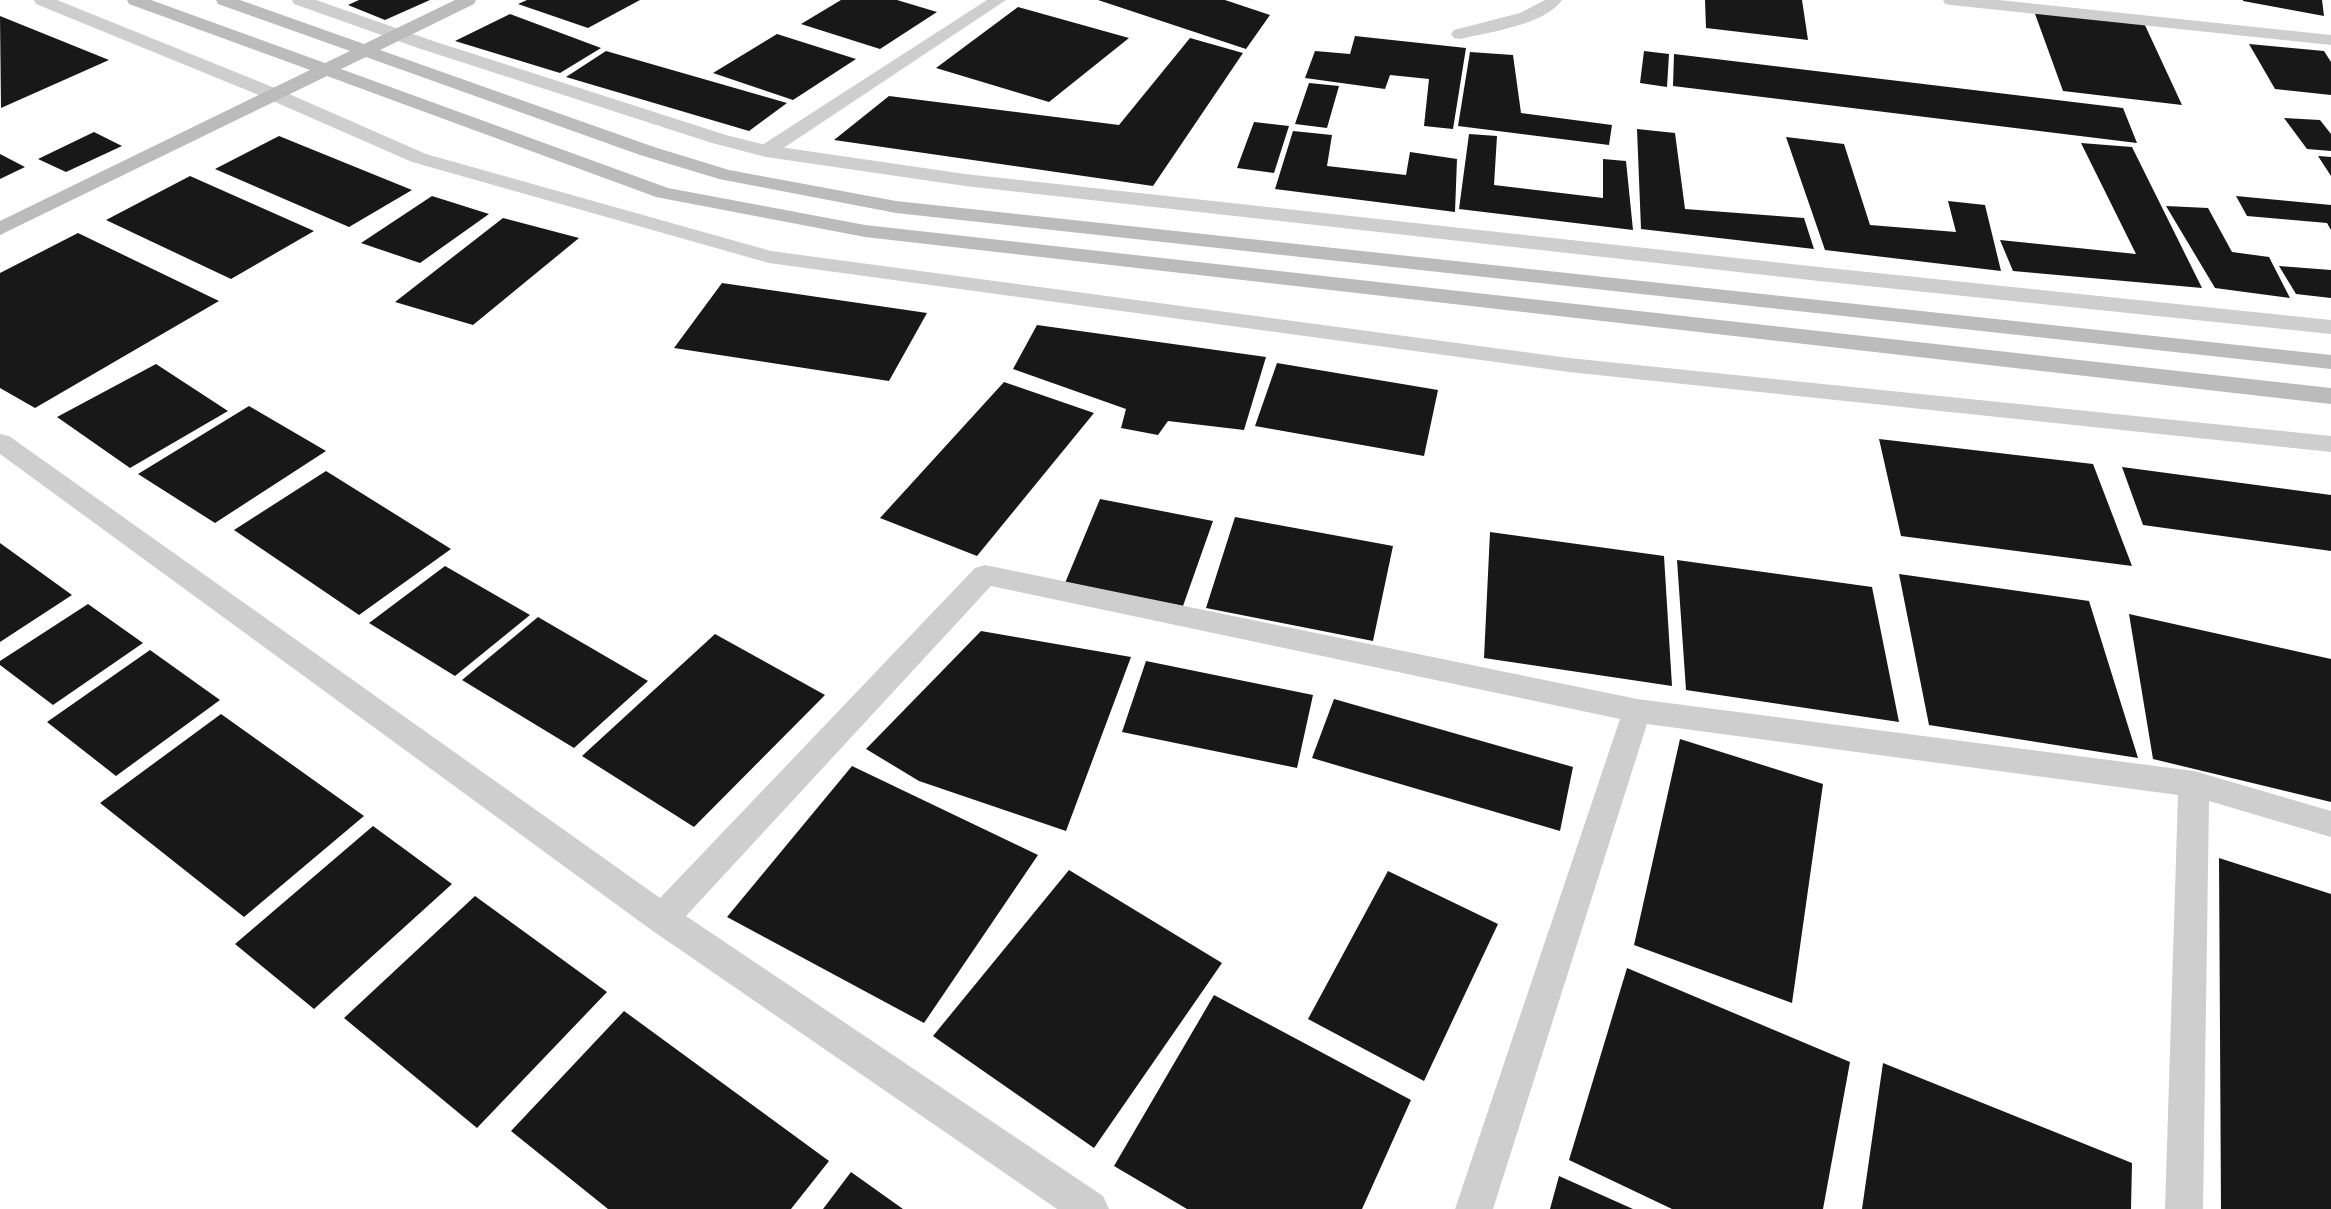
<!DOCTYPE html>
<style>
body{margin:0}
canvas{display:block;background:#fff}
</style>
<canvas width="2331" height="1209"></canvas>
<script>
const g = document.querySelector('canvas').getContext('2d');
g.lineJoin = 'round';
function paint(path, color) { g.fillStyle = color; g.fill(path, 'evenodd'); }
const building = new Path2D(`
 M359,0H430L385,20L348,5Z
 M527,0H640L588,28L518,4Z
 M841,0H897L937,12L880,49L801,24Z
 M1098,0H1225L1270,15L1246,49Z
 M1705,0H1802L1808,40L1706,28Z
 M2243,0H2322L2324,16L2243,1Z
 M1018,7L1129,38L1049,102L936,68Z
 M2034,11L2144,23L2182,105L2063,91Z
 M510,14L601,48L560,73L455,41Z
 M0,16L109,60L1,108Z
 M777,34L856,59L793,100L713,73Z
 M1355,36L1466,48L1453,129L1424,126L1429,79L1390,75L1385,89L1305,78L1315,51L1350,54Z
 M1190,38L1243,53L1153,186L834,140L889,96L1119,125Z
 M2249,44L2324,51L2331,62V95L2275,89Z
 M606,51L787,103L749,131L566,77Z
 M1644,51L1669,54L1667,87L1640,83Z
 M1470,52L1513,55L1521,113L1612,125L1609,145L1458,126Z
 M1674,54L2123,108L2137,143L1673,86Z
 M1309,83L1339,86L1327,128L1295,124Z
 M2284,118L2320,120L2331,134V151L2307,149Z
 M1254,122L1289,126L1274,173L1237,168Z
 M1637,129L1675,133L1685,209L1804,218L1814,249L1641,229Z
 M1293,131L1332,135L1327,166L1406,175L1410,152L1457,159L1455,212L1275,189Z
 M94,132L122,146L66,172L38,159Z
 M1469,134L1497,136L1494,185L1603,198V159L1626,161L1633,230L1459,209Z
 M279,136L412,190L349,227L215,169Z
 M1786,137L1844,144L1870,225L1956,232L1948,201L1985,205L2001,271L1825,250Z
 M2081,143L2132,147L2202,288L2013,271L2000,240L2136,254Z
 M0,154L25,167L0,179Z
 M2318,156L2331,157V176Z
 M190,176L314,231L231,279L106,220Z
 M432,196L489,214L420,263L361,243Z
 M2236,196L2331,205V230L2327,223L2247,216Z
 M2166,206L2208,208L2232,252L2269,257L2290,298L2215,288Z
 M503,218L579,238L473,325L395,302Z
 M78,233L219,301L35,408L0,388V273Z
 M2279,266L2331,270V298L2296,294Z
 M722,283L927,313L889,381L674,348Z
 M1037,325L1266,357L1244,430L1168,421L1158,435L1121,428L1126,409L1013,369Z
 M1277,363L1438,390L1424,456L1255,426Z
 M156,364L228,411L130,468L57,417Z
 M1004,382L1094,413L977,556L880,518Z
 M249,406L326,451L215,523L138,474Z
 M1879,439L2093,464L2132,566L1901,536Z
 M2122,467L2331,495V551L2143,525Z
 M326,471L451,549L359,615L234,530Z
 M1100,499L1213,521L1183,606L1065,583Z
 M1235,517L1393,546L1373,641L1206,608Z
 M1490,532L1664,556L1672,686L1484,658Z
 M0,543L72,595L0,642Z
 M1677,560L1872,587L1899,722L1686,690Z
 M445,566L530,615L455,676L369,623Z
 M1899,574L2089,601L2138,758L1929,725Z
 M88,604L143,643L53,705L0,665V661Z
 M2129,614L2331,659V802L2153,759Z
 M538,617L648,681L574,748L462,680Z
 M981,631L1131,657L1066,831L919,781L866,749Z
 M715,634L825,695L694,827L582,756Z
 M150,650L220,700L116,776L47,722Z
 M1146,661L1313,695L1297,768L1122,732Z
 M1334,699L1573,767L1560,831L1312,758Z
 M221,714L364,816L244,917L100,803Z
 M1680,739L1823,784L1792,1003L1634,945Z
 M852,766L1038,855L924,1023L727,917Z
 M373,826L452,884L314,1009L235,944Z
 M2219,858L2331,894V1209H2221Z
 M1069,870L1222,963L1094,1148L933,1036Z
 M1388,871L1498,924L1424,1081L1308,1019Z
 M475,896L607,992L477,1128L344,1018Z
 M1627,968L1850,1062L1823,1209H1672L1569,1160Z
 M1214,995L1411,1100L1362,1209H1187L1114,1166Z
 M624,1011L829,1161L791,1209H608L511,1131Z
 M1883,1063L2132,1163L2131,1209H1862Z
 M851,1172L903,1209H823Z
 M1559,1176L1633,1209H1550Z`);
const lane = new Path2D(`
 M34,0H57L280,90L426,154L771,251L1569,358L2331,436V452L1569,372L769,263L412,162L266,98L36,4Z
 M292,0H316L433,41L726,135L766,145L965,174L1819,267L2331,320V334L1819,281L965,186L766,157L712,143L421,49L294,4Z`);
const street = new Path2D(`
 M987,0H1006L773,155H759L756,151L759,147Z
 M1545,0H1562C1545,25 1489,32 1460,39L1454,38L1451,34L1454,30L1520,13Z
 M1943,0H1999L2331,35V45L1951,5L1945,4Z
 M0,434L9,436L660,898L975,568L985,565L1637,699L2194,771L2331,811V837L2209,801L2203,1209H2165L2178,795L1647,724L1493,1209H1455L1620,719L991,586L686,916L1103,1196L1109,1209H1057L650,929L0,454Z`);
const secondary = new Path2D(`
 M127,0H151L325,63L350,51L218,4L216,0H240L364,44L455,0H476L474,4L380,50L654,147L729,170L896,201L2331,355V369L896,213L719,179L640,155L366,57L341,69L668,188L865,225L2331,388V404L865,237L656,197L327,76L0,235V221L310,70L129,4Z`);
paint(building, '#181818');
paint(lane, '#cecece');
paint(street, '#cecece');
paint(secondary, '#bbb');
</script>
